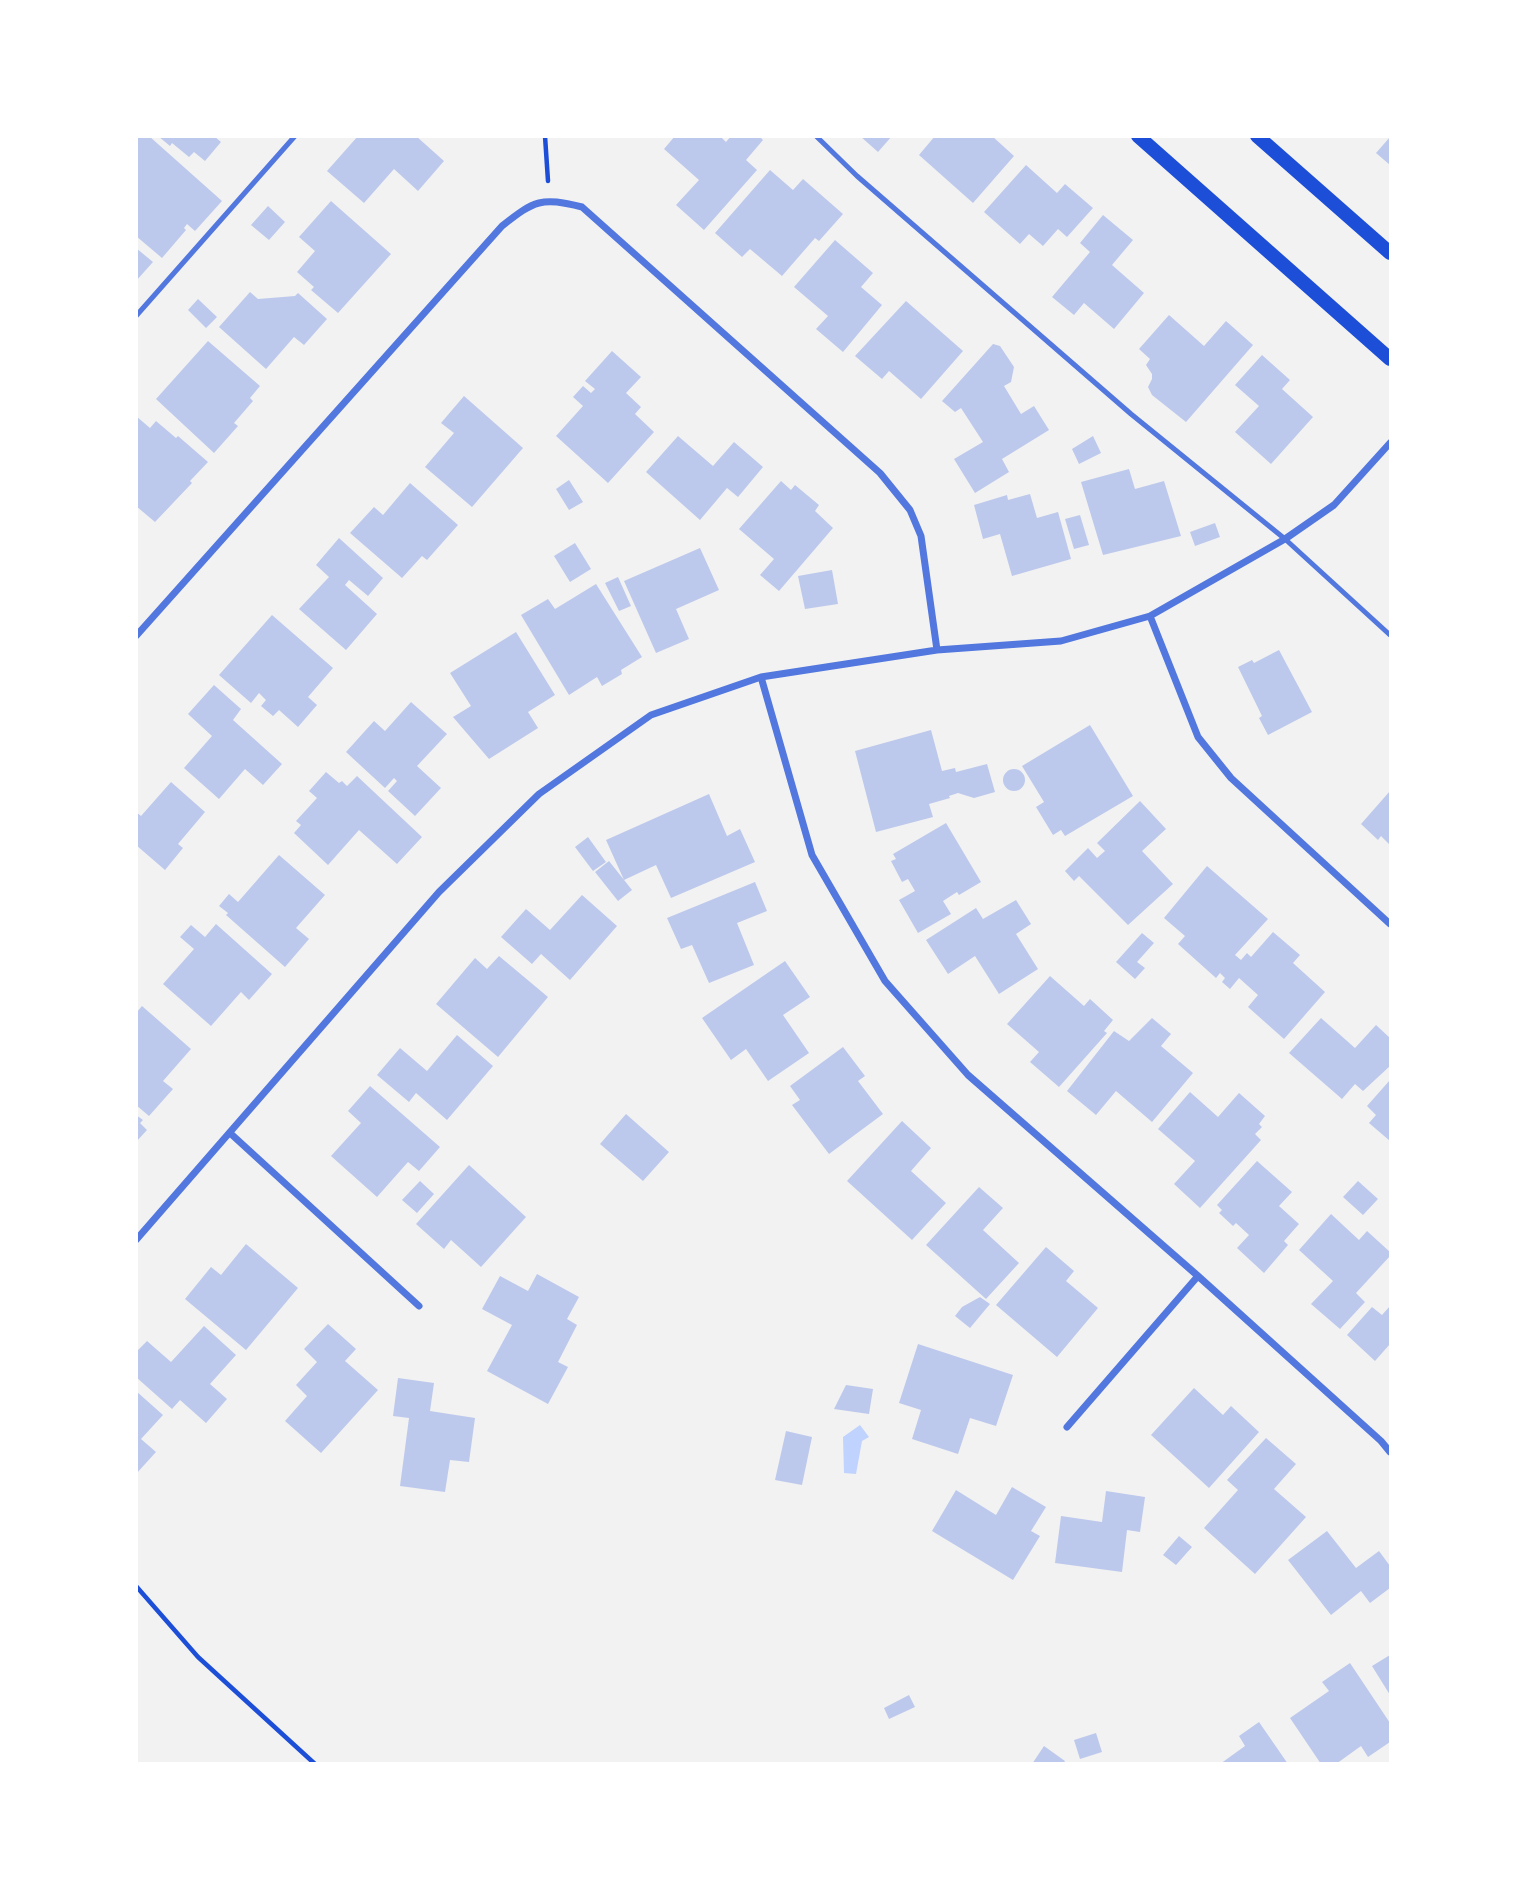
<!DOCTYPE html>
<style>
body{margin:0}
#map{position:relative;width:1527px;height:1900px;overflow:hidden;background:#f2f2f2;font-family:"IBM Plex Serif",serif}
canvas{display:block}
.frame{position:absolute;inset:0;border:138px solid #fff;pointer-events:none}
</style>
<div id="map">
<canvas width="1527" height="1900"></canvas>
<div class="frame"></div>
</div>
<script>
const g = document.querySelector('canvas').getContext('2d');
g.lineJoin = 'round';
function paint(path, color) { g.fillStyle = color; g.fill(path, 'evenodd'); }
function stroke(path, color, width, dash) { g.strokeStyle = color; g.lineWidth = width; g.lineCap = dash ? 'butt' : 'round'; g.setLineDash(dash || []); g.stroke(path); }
const water = new Path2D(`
 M860,1425L869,1437L862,1441L856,1474L844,1473L843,1437Z`);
const building = new Path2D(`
 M136,136H149L222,201L195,231L187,224L184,228L186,230L162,258L136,236Z
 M158,136H214L221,142L205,161L194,152L189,157L172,143L170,146Z
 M358,136H416L444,161L418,191L394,169L364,203L327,171Z
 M675,136H720L726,142L731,136H759L763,140L746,160L757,170L704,230L676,205L699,180L664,149Z
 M860,136H892L878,152Z
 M935,136H992L1014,156L973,203L919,155Z
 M1390,137V165L1376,153Z
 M1026,165L1057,193L1065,184L1093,208L1067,237L1058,229L1043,246L1029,234L1020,244L984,212Z
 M770,170L793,190L803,179L843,214L819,241L815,238L782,276L750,249L742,257L715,233Z
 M331,201L391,254L338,313L311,290L314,287L297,272L315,251L299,237Z
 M268,206L285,222L269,240L251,225Z
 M1103,215L1133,240L1112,265L1144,293L1114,329L1084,303L1074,315L1052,297L1090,252L1080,243Z
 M835,240L873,273L861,287L882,305L843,352L816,329L828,316L794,287Z
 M136,248L153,262L136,281Z
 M250,292L258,299L295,296L298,293L327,319L304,345L294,337L266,369L219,327Z
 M198,299L217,317L206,328L188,310Z
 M906,301L963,351L921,399L889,371L882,379L855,356Z
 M1169,315L1204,346L1226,321L1253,345L1186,422L1152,395L1148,387L1152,379V374L1146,365L1150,359L1139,349Z
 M208,341L260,386L250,398L253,401L234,423L238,426L214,453L156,399Z
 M993,344L1000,346L1014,367L1011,382L1004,386L1021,414L1034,406L1049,430L1002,459L1009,472L975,493L954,459L983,442L961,408L955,412L942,401Z
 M612,351L641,377L626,393L641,407L635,414L654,432L608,483L556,436L583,406L573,397L583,386L591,393L595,389L585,381Z
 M1262,355L1290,380L1282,389L1313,417L1271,464L1235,432L1259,406L1235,385Z
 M464,396L523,448L472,507L425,467L454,433L441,423Z
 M136,416L150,428L156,421L176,438L178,436L208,462L190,481L192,483L155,522L136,506Z
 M678,436L713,466L734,442L763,467L738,497L727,488L700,520L646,472Z
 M1093,436L1101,453L1079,464L1072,449Z
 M1129,469L1135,489L1164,481L1181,536L1103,555L1081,482Z
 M569,480L583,502L569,510L556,489Z
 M781,481L791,490L795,485L819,505L815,511L833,528L779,591L760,575L774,559L739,529Z
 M410,483L458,525L427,560L422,556L402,578L350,533L374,507L383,515Z
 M1030,494L1037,518L1058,512L1071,559L1012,576L1000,534L983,539L974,505L1007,495L1008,500Z
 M1080,515L1089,545L1074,549L1065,519Z
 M1215,523L1220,537L1195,546L1190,532Z
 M339,538L383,578L368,596L349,580L345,585L377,614L346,650L299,609L329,577L316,565Z
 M575,543L591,569L570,582L554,556Z
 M700,548L719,590L676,609L689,639L656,653L624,581Z
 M832,570L838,604L805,609L798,576Z
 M618,577L631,606L619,611L605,583Z
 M596,584L642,657L621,670L622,674L602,686L597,677L569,695L521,615L548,599L555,609Z
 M272,615L333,668L308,697L317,705L298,727L279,710L273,716L261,706L266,700L259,693L251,703L219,675Z
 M516,632L555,695L528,712L538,728L489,759L453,717L471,706L450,673Z
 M1279,650L1312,712L1268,735L1259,718L1262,716L1238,667L1252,660L1254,663Z
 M214,685L241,709L233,720L282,764L263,785L245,769L219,799L184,768L212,736L188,714Z
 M411,702L447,734L417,766L441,788L415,816L388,791L397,781L394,778L385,788L346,752L374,721L385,731Z
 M1090,725L1133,796L1065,836L1061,830L1053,835L1036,807L1044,802L1022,766Z
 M931,730L942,771L955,768L956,772L987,764L995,792L974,798L958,793L949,796L950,798L929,804L933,817L876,832L855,751Z
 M1003 780a11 11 0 1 1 22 0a11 11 0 1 1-22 0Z
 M326,772L339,783L342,781L347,786L357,776L422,837L397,864L359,830L328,865L294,833L301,825L296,821L317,798L309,791Z
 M171,782L205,812L178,844L183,848L165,870L136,845V812L141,816Z
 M1390,791V845L1381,836L1378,840L1361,824Z
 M709,794L727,836L740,829L755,862L671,898L656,865L624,880L606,840Z
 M1140,801L1166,829L1142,851L1173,884L1128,925L1079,876L1074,881L1065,871L1088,848L1097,858L1105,851L1097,843Z
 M946,823L981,882L959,895L957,892L943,901L951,914L918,933L899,900L915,891L908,879L902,882L891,861L896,859L893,854Z
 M588,837L606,862L593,871L575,847Z
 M279,855L325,895L296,928L309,939L285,967L226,915L228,913L219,906L229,894L238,902Z
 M609,861L632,890L618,901L595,872Z
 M1207,866L1268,919L1235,955L1241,960L1247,953L1251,957L1273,932L1300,955L1293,963L1325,992L1284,1039L1248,1007L1258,995L1239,978L1230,989L1222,982L1225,978L1220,973L1216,978L1178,944L1185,936L1164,918Z
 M755,882L767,911L737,923L754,965L709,983L692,945L681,949L667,918Z
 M582,895L617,926L570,980L541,954L532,964L501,937L526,909L550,930Z
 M1016,900L1031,924L1016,934L1038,969L999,994L975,956L948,974L926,940L976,908L983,919Z
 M216,924L272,974L249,1000L241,992L211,1026L163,984L194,949L180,937L191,925L205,937Z
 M1142,933L1154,943L1137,962L1145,968L1135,979L1116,962Z
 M499,956L548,997L498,1057L436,1004L475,958L487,969Z
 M785,961L810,997L783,1015L809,1053L768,1081L746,1049L731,1060L702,1018Z
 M1050,976L1084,1006L1090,999L1113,1020L1104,1031L1107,1033L1059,1087L1030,1062L1039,1052L1007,1024Z
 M142,1006L191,1049L163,1081L173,1089L149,1116L136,1105V1013Z
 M1152,1018L1171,1034L1161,1046L1193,1073L1152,1122L1116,1091L1096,1115L1067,1091L1114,1031L1129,1041Z
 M1321,1018L1355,1048L1376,1025L1390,1038V1066L1363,1091L1355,1084L1342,1099L1289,1053Z
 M457,1035L493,1066L447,1120L416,1093L409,1102L377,1075L400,1048L427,1071Z
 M843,1047L865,1076L858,1081L883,1114L829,1154L792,1105L800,1100L790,1086Z
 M1390,1080V1141L1369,1123L1376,1115L1367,1106Z
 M370,1086L440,1147L419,1171L408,1162L377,1197L331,1156L361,1123L348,1111Z
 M1190,1092L1218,1117L1239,1093L1265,1116L1259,1124L1262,1127L1255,1134L1261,1140L1200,1208L1174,1184L1195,1161L1158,1129Z
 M626,1114L669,1152L643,1181L600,1144Z
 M136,1115L143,1120L140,1123L147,1130L136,1142Z
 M902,1121L931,1148L911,1171L946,1203L912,1240L847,1181Z
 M1257,1161L1292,1192L1279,1206L1299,1224L1284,1241L1288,1245L1264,1273L1237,1248L1249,1235L1236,1223L1233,1226L1219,1213L1222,1210L1217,1205Z
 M469,1165L526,1217L481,1267L451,1240L444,1249L416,1224Z
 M420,1181L434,1194L417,1213L402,1200Z
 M1358,1181L1378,1199L1363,1215L1343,1197Z
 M979,1187L1003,1208L983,1230L1019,1263L986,1299L926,1245Z
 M1331,1214L1359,1240L1367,1231L1390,1252V1256L1356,1293L1365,1302L1340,1329L1311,1304L1333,1281L1299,1250Z
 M246,1244L298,1288L246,1350L185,1299L211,1267L221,1275Z
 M1046,1247L1074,1271L1066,1281L1098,1308L1057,1357L996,1305Z
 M537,1274L579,1297L567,1319L577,1325L558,1362L568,1367L548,1404L487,1371L512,1325L482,1309L500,1276L528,1291Z
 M980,1297L990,1304L970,1328L955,1316L962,1307Z
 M1390,1306V1344L1375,1361L1347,1335L1372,1307L1382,1315Z
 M328,1324L356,1349L345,1361L378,1390L321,1453L285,1421L307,1396L296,1385L317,1362L304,1349Z
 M204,1326L236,1355L210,1384L227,1399L206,1423L180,1400L172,1409L136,1377V1352L147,1341L171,1362Z
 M918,1344L1013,1375L996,1426L970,1418L958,1454L912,1439L921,1410L899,1403Z
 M398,1378L434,1383L430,1411L475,1418L469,1462L450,1460L445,1492L400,1486L409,1418L393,1416Z
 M846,1385L873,1389L869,1414L834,1409Z
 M1194,1388L1223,1415L1231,1406L1259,1432L1209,1488L1151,1435Z
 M136,1391L163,1415L141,1439L156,1452L136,1474Z
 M786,1431L812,1437L802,1485L775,1480Z
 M1266,1438L1296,1464L1274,1489L1306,1517L1255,1574L1204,1528L1238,1490L1227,1480Z
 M1012,1487L1046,1507L1031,1531L1040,1536L1013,1580L932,1531L956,1490L996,1515Z
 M1106,1491L1145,1497L1140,1532L1127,1530L1122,1572L1055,1563L1061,1516L1102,1522Z
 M1327,1531L1356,1568L1379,1551L1390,1566V1588L1370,1603L1361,1591L1331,1615L1288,1560Z
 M1179,1536L1192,1547L1176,1565L1163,1555Z
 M1390,1655V1695L1372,1666Z
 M1350,1663L1390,1723V1742L1368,1757L1361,1746L1336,1764H1321L1290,1718L1329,1691L1322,1682Z
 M909,1695L915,1707L889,1719L884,1708Z
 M1259,1722L1288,1764H1220L1245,1746L1239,1736Z
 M1096,1733L1102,1752L1080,1759L1074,1740Z
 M1044,1746L1065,1761L1063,1764H1032Z`);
const path = new Path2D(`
 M545,136L548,181
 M136,1586L198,1657L315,1764`);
const service = new Path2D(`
 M816,136L857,176L1131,414L1285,539L1390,635
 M136,316L295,136`);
const minor = new Path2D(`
 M1150,616L1198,737L1231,778L1390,924
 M136,636L502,226C535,200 541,197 582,207L880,473L910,510L921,536L937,650
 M761,677L812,855L885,981L968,1075L1198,1276L1381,1441L1390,1452
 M230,1133L419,1306
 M136,1240L439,892L539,794L651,715L761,677L937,650L1061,641L1150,616L1285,539L1334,505L1390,443
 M1067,1427L1198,1276`);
const secondary = new Path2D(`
 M1138,136L1390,359
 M1257,136L1390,253`);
paint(water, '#bfd3fe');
paint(building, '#bdc9ec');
stroke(path, '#1d4ed8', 4.5);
stroke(service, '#5277de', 5);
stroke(minor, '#5277de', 7);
stroke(secondary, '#1d4ed8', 14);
</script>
